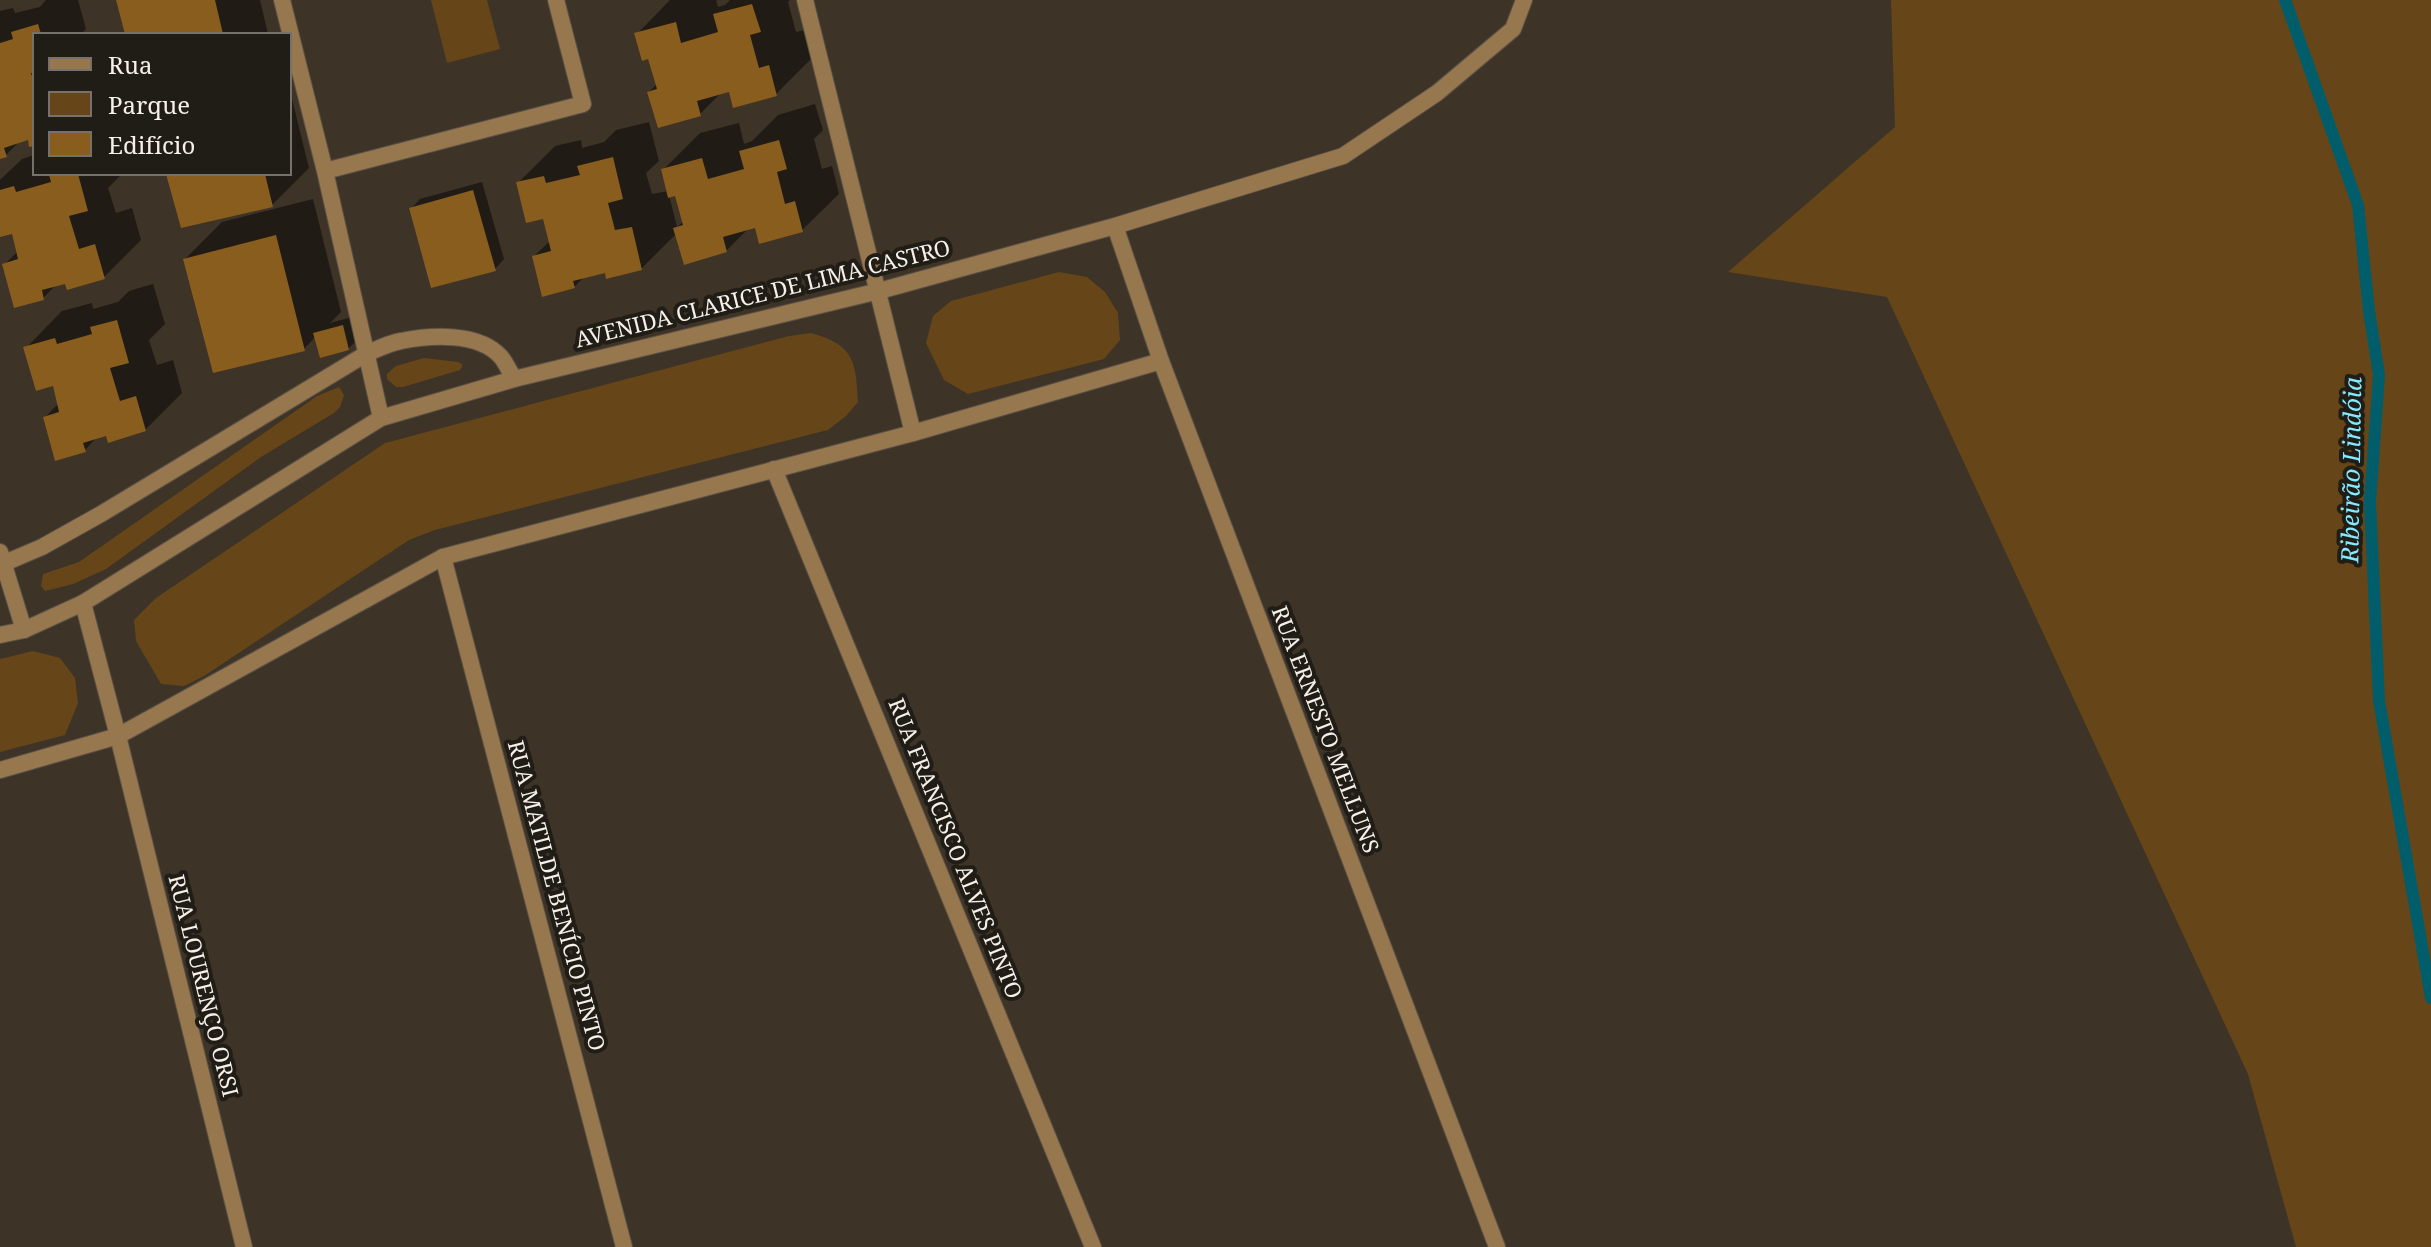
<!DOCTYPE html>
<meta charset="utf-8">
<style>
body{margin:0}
#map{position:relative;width:2431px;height:1247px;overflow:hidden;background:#3d3327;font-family:"Noto Serif",serif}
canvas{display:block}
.legend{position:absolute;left:32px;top:32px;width:260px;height:144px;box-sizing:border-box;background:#201c16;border:2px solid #76716a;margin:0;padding:10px 14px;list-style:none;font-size:24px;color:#f6f0e8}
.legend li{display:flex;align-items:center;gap:16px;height:40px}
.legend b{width:40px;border:2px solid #76716a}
</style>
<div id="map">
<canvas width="2431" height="1247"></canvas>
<ul class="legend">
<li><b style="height:10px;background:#97774e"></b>Rua</li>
<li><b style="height:22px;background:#664618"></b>Parque</li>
<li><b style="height:22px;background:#885d1e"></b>Edifício</li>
</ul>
</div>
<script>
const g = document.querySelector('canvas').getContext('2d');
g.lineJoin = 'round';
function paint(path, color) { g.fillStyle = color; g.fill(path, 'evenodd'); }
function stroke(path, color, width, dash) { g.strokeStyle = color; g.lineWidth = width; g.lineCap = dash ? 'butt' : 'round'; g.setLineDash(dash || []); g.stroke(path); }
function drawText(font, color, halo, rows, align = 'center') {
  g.font = font + ' "Noto Serif",serif'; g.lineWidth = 8; g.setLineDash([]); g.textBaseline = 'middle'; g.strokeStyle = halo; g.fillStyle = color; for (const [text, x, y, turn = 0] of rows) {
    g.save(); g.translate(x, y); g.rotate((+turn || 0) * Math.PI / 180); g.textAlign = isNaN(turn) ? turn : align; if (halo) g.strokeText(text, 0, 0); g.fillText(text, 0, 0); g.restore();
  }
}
const green = new Path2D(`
 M431,0H487L500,49L447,63Z
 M1891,0H2431V1247H2296L2248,1074L1887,297L1728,272L1895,127Z
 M1059,272L1087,277L1105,292L1118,313L1120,340L1104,359L968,394L944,380L926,343L933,316L951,301Z
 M811,333C854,345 856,361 858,402L846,416L828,430L435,530L409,540L204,676L184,686L161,684L136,641L134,620L156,598L385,443L789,336Z
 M424,358L458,362L462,364V367L460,370L403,387H396L387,379V374L396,366Z
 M339,387L344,395L340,407L334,413L261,457L106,569L73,584L45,591L41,586L43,574L79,562L317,396Z
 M33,651L60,658L75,678L78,703L65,735L0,752V659Z`);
const shadow = new Path2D(`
 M46,0H78L86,29L81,34H34V144L30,138L20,141L6,155L0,157V11L13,8L15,13L40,7Z
 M118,0H260L268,34H127Z
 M670,0H716L718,7L725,5L730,0H790L788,2L796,32L805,30L813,57L776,94L730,89L723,91L700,114L649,92L657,84L650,57L637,34Z
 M290,91L309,168L272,205L169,174H290Z
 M815,104L823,130L814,139L822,169L832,166L839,194L802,230L756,226L749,228L726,251L677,233L641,269L607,271L585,276L574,287L534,256L551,240L545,216L518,183L555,146L581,140L582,148L604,142L616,130L649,122L659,161L646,173L652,194L668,191L663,170L700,133L739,123L744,144L752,141L778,115ZM676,193L684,221L677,227L669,195Z
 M34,155V174H122L108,188L116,213L132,208L141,240L104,277L57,284L43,298L4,265L18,251L13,231L0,235V180L22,159Z
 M482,182L504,259L495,269L411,209L420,199Z
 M313,199L341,312L330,323L352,317L358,339L348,349L316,336L304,349L185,259L222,222Z
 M153,284L165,324L149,340L157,365L173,360L182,393L145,430L98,436L85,450L45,417L59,403L54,384L26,348L62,311L92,303L93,309L118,302L129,291Z`);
const stream = new Path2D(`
 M2285,0L2358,205L2369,311L2379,375L2370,502L2379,701L2431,998`);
const building = new Path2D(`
 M116,0H215L223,34H125Z
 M752,4L761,32L750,35L759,68L769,65L777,96L733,108L729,92L697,101L701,116L658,128L647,92L657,89L648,59L642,61L634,33L676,22L681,43L718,32L713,14Z
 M38,24L41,34H34V73H31L34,82V146L29,147L28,140L4,148L7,157L0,159V43L13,39L11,32Z
 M779,140L787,169L777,172L785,204L795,201L803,232L759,244L755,228L723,237L727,252L684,265L673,228L683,225L675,196L668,198L661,169L702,158L708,179L744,169L739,151Z
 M613,157L623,199L608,203L615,230L632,227L642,270L606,279L605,273L573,281L575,288L542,297L532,256L551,251L543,219L526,223L516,182L544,176L546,183L580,175L577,166Z
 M78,174L88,211L69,216L79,249L95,244L105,279L67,290L65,284L42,290L44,300L14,308L2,264L18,259L12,234L0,237V190L14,186L16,192L51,182L49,175Z
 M166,174H265L273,207L181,228Z
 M473,190L496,271L431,288L409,208Z
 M276,235L305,351L213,373L183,259Z
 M117,320L129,363L110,368L120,401L136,396L146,431L108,443L106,436L83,443L86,452L55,461L43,417L59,412L53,386L36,391L23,347L55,338L57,344L92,334L90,327Z
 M343,325L349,350L320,358L313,333Z`);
const service = new Path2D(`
 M282,0L325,171L381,418
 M325,171L583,104L556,0
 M0,552L24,630
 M0,565L42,547L101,514L366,354C377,349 389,343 401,341C431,335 479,332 501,357C506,363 510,372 514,379`);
const minor = new Path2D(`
 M805,0L913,433
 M1161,361L1497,1247
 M774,469L1093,1247
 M443,557L624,1247
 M83,603L118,736L244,1247`);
const tertiary = new Path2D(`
 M0,635L24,630L83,603L381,418L514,379L879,291L1115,226L1343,156L1437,93L1513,29L1524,0
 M0,770L118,736L443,557L913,433L1161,361L1115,226`);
const streetNames = [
 ["AVENIDA CLARICE DE LIMA CASTRO",763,295,-14],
 ["RUA ERNESTO MELLUNS",1324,730,69],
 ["RUA FRANCISCO ALVES PINTO",954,849,68],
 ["RUA MATILDE BENÍCIO PINTO",555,896,75],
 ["RUA LOURENÇO ORSI",202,986,76]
];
const waterNames = [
 ["Ribeirão Lindóia",2353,470,-89]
];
paint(green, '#664618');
paint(shadow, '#0007');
stroke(stream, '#025d6b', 12);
paint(building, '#885d1e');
stroke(service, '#5b5146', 18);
stroke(minor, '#5b5146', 18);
stroke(tertiary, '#5b5146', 18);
stroke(service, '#97774e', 16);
stroke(minor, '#97774e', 16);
stroke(tertiary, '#97774e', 16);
drawText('22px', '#f6f0e8', '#201c16', streetNames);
drawText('italic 24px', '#83eaff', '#201c16', waterNames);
</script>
